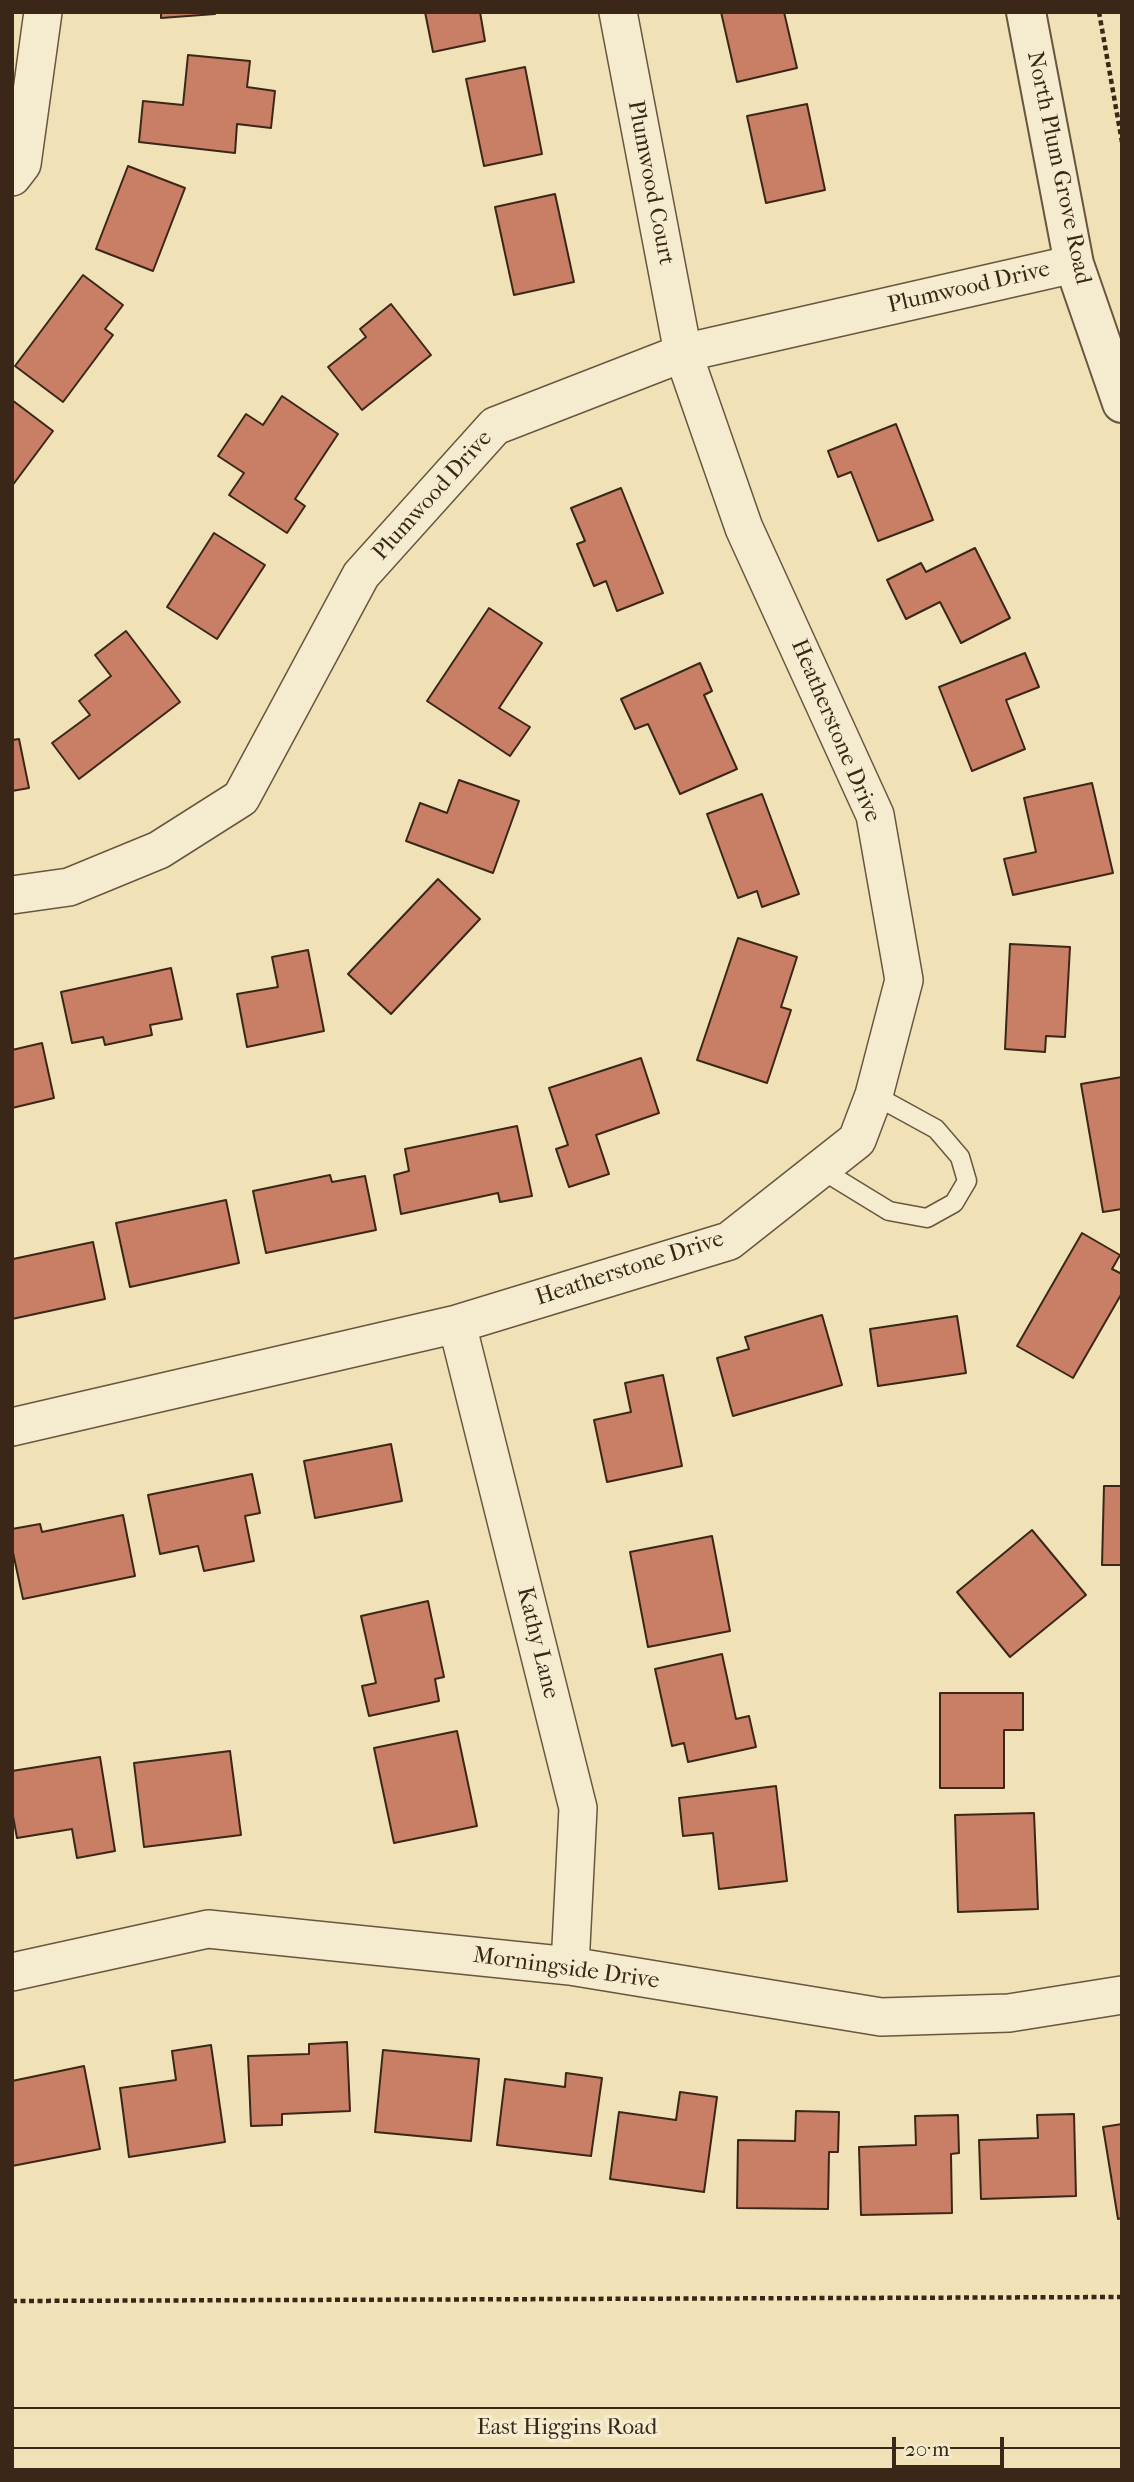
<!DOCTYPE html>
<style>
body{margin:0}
#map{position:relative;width:1134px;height:2482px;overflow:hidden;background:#f0e2b6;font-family:"IM FELL French Canon",serif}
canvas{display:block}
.frame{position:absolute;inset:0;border:14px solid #3a2717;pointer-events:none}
.scale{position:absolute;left:892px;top:2437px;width:112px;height:32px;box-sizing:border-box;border:4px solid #3a2717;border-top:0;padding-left:9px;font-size:21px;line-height:24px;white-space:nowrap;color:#3a2717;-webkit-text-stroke:5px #f5ecd0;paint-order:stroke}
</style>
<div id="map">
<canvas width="1134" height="2482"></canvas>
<div class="frame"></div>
<div class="scale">20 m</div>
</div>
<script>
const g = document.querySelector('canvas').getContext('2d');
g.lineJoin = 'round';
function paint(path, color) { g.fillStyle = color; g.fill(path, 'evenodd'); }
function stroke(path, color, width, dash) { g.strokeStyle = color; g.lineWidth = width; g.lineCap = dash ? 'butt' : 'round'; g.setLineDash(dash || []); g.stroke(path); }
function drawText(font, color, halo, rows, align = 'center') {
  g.font = font + ' "IM FELL French Canon",serif'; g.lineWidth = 7; g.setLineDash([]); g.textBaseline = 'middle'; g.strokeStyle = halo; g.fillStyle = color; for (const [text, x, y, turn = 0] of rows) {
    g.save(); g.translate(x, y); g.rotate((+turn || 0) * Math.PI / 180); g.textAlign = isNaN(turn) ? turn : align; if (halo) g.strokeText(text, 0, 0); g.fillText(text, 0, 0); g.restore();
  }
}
const building = new Path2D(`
 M161,12H215V14L161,18Z
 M425,12H480L485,41L433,52Z
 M721,12H784L797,68L737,82Z
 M188,55L250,61L247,87L275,91L271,128L237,124L235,153L139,142L143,101L183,105Z
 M525,67L542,154L484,166L466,79Z
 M807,104L825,190L766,203L747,116Z
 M128,166L185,188L153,271L96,249Z
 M555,194L574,282L514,295L495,207Z
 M83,275L123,305L105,329L113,335L63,402L15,366Z
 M391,304L431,355L362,410L328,367L366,337L360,329Z
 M282,396L338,434L295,499L305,506L287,533L229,495L244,473L218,456L246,414L263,425Z
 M12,400L53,431L12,486Z
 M896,424L933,520L878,541L851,472L838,477L828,451Z
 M621,488L663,593L617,611L606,581L594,586L577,544L585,541L571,508Z
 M214,533L265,565L217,639L167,607Z
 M975,548L1010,618L961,643L940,602L906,619L887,580L921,563L926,572Z
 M489,608L542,643L499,708L530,727L510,756L427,701Z
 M126,631L180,702L79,779L52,743L90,715L79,701L111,676L95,655Z
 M1025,653L1039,687L1006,700L1025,749L972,771L939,687Z
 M700,663L712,691L704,695L737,769L680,794L648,724L635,729L621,699Z
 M19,739L29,788L12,791V740Z
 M459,780L519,801L493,873L406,841L420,803L447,813Z
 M1092,783L1113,873L1013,895L1004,859L1036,852L1024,798Z
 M762,794L799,894L762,907L757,891L738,898L707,814Z
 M438,879L480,919L391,1014L348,974Z
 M738,938L797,957L781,1007L791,1010L767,1083L697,1060Z
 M1010,944L1070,947L1065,1037L1046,1036L1045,1052L1005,1049Z
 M308,950L324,1031L247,1047L237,994L278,987L272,957Z
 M171,968L182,1019L150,1025L152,1035L105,1045L103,1037L72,1043L61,992Z
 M42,1043L54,1098L12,1108V1050Z
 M641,1058L659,1113L596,1135L609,1174L569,1187L556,1149L568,1145L549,1088Z
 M1122,1077V1209L1103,1212L1081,1084Z
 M517,1126L532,1196L500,1202L498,1193L401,1214L394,1175L409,1171L405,1149Z
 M330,1175L332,1182L365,1176L376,1230L266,1253L253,1191Z
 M226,1200L239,1263L130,1287L116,1223Z
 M1082,1233L1120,1255L1112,1269L1122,1274V1293L1073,1378L1017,1346Z
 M93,1242L105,1299L12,1319L13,1259Z
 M822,1315L842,1385L733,1416L717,1358L749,1349L745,1337Z
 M957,1316L966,1373L878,1386L870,1329Z
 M663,1375L682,1466L607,1482L594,1420L631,1412L625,1383Z
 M391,1444L402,1501L315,1518L304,1461Z
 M252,1474L260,1513L245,1516L254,1561L204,1571L198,1546L160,1554L148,1495Z
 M1104,1486H1122V1565H1102Z
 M123,1515L135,1576L23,1599L12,1548V1529L40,1524L42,1532Z
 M1032,1530L1086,1595L1010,1657L957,1592Z
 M712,1536L730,1631L648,1647L630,1552Z
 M428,1601L444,1677L435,1679L439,1701L369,1716L362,1686L376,1683L361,1616Z
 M722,1654L736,1719L749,1716L756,1747L688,1762L684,1743L672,1746L655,1669Z
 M940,1693H1023V1730H1004V1788H940Z
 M457,1731L477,1826L394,1843L374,1748Z
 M230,1751L241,1835L144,1847L134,1763Z
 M100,1757L115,1851L77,1858L72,1829L17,1838L12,1811V1771Z
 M776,1786L787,1881L719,1889L713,1833L683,1836L679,1798Z
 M1034,1813L1038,1909L958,1912L955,1815Z
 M347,2042L350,2111L282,2114V2125L251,2126L248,2056L309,2054V2044Z
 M211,2045L225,2142L129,2157L120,2088L176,2080L172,2051Z
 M383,2050L479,2059L471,2141L375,2132Z
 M84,2066L100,2149L12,2166V2081Z
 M566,2073L602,2078L591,2156L497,2145L505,2079L565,2087Z
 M680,2092L717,2097L704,2192L610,2179L619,2112L676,2120Z
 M796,2111L839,2112L838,2152H829L828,2209L737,2208L738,2140L795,2141Z
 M1074,2114L1076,2196L981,2199L979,2140L1038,2138L1037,2115Z
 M958,2115L959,2153L951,2154L952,2213L861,2215L859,2147L916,2145L915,2116Z
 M1122,2124V2218L1118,2219L1103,2127Z`);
const path = new Path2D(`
 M1099,12L1122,142
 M12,2301L1122,2297`);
const service = new Path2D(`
 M822,1170L889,1211L927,1218L954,1203L967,1181L960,1157L936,1129L874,1095`);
const minor = new Path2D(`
 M12,177L22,164L43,12
 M12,895L69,887L159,850L241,798L361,575L495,426L683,353L1074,264
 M457,1324L578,1808L570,1966
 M12,1427L457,1324L729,1241L857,1140L874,1095L904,980L875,815L744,528L683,353L618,12
 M12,1972L208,1929L570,1966L881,2017L1009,2013L1122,1995`);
const tertiary = new Path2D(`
 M1026,12L1074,264L1122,403`);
const primary = new Path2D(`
 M12,2428H1122`);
const streetNames = [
 ["North Plum Grove Road",1058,168,78],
 ["Plumwood Court",650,183,79],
 ["Plumwood Drive",969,288,-13],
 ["Plumwood Drive",433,496,-48],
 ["Heatherstone Drive",835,731,67],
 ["Heatherstone Drive",630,1269,-18],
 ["Kathy Lane",537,1643,76],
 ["Morningside Drive",566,1969,8],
 ["East Higgins Road",567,2428]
];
paint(building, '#c97e66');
stroke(building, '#3a2717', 2);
stroke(service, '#68563f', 21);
stroke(minor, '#68563f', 40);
stroke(tertiary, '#68563f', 42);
stroke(primary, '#3a2717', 42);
stroke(path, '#3a2717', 4.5, [5, 3.5]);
stroke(service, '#f5ecd0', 18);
stroke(minor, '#f5ecd0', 37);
stroke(tertiary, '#f5ecd0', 38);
stroke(primary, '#f0e2b6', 38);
drawText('23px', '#3a2717', '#f5ecd0', streetNames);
</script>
